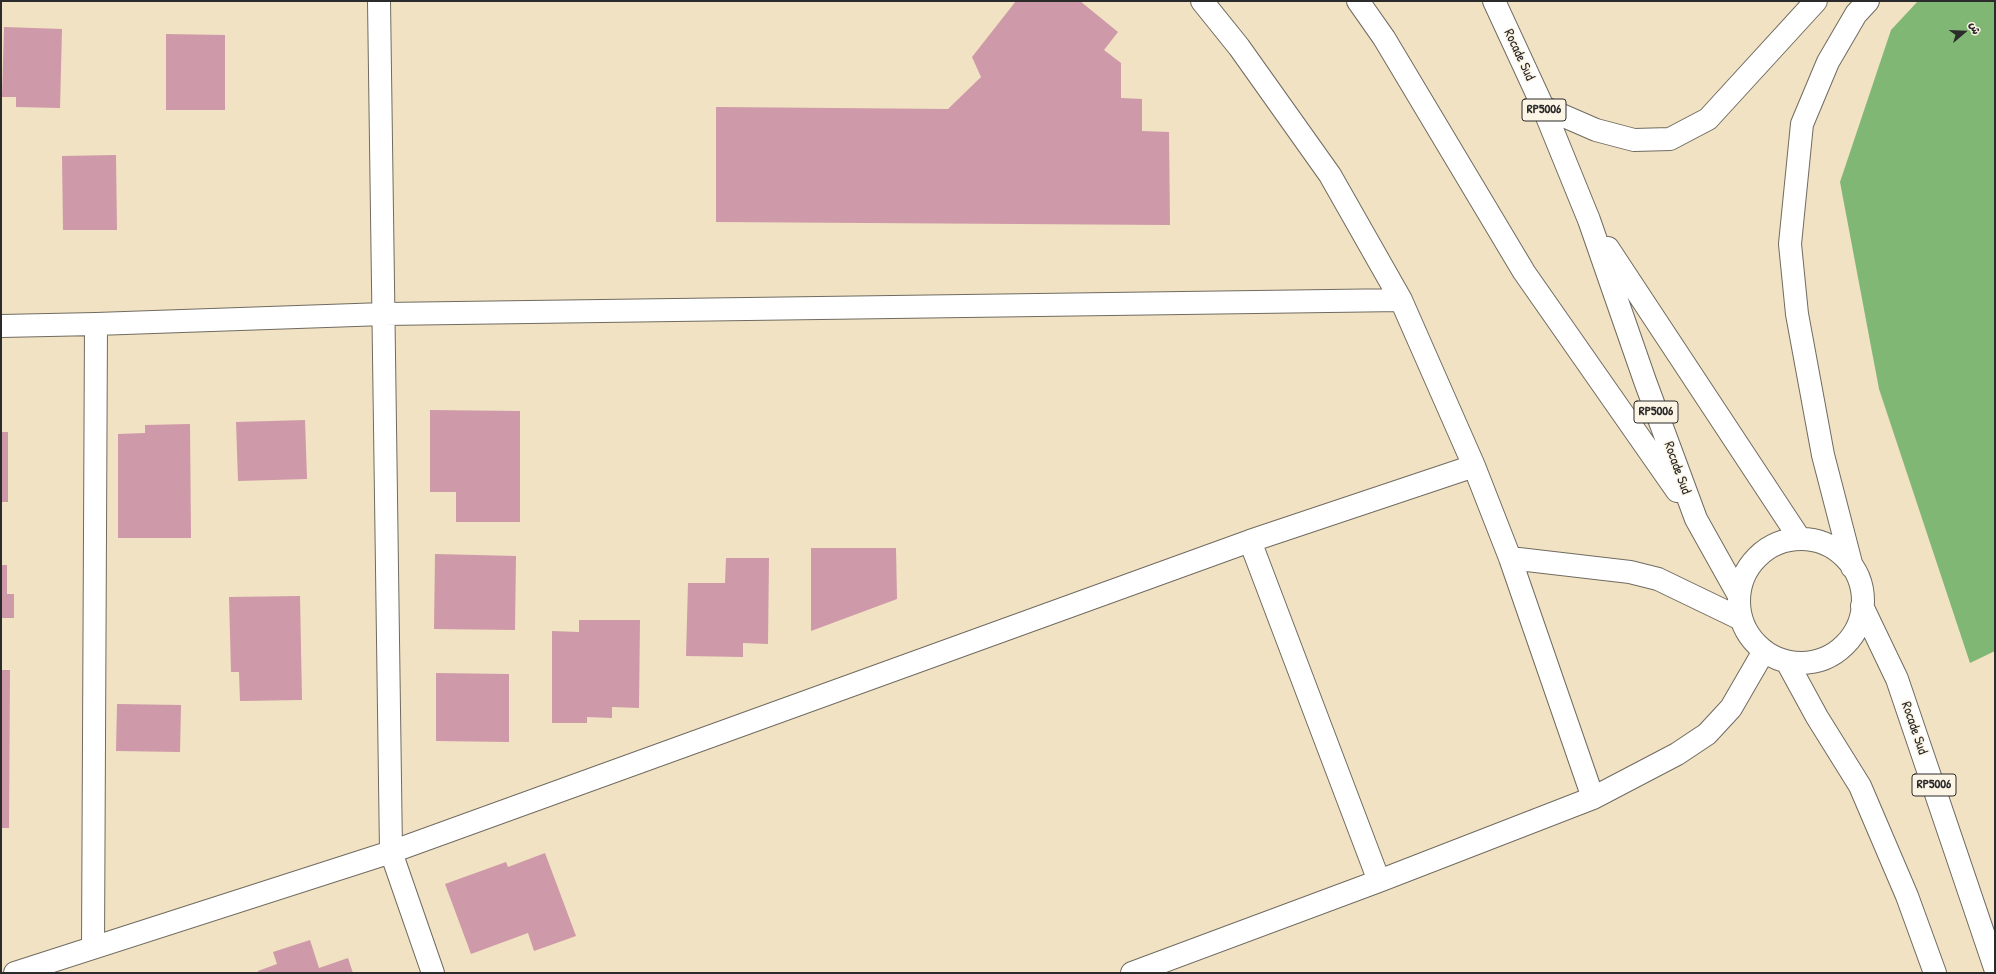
<!DOCTYPE html>
<meta charset="utf-8">
<style>
body{margin:0}
#map{position:relative;width:1996px;height:974px;overflow:hidden;background:#f1e2c3;font-family:"Patrick Hand","Playpen Sans Arabic",sans-serif}
canvas{display:block}
.frame{position:absolute;inset:0;border:2px solid #2b2b2b;pointer-events:none}
.north{position:absolute;left:1944px;top:12px;width:40px;height:40px;-webkit-text-stroke:3px #fcf5e5;paint-order:stroke;rotate:71deg;font-size:11px;font-weight:700;line-height:16px;text-align:center;color:#2b2b2b}
.north::after{content:'';display:block;margin:auto;width:14px;height:18px;background:#2b2b2b;clip-path:polygon(50% 0,100% 100%,50% 72%,0 100%)}
</style>
<div id="map">
<canvas width="1996" height="974"></canvas>
<div class="frame"></div>
<div class="north">ش</div>
</div>
<script>
const g = document.querySelector('canvas').getContext('2d');
g.lineJoin = 'round';
function paint(path, color) { g.fillStyle = color; g.fill(path, 'evenodd'); }
function stroke(path, color, width, dash) { g.strokeStyle = color; g.lineWidth = width; g.lineCap = dash ? 'butt' : 'round'; g.setLineDash(dash || []); g.stroke(path); }
function drawText(font, color, halo, rows, align = 'center') {
  g.font = font + ' "Patrick Hand",sans-serif'; g.lineWidth = 3; g.setLineDash([]); g.textBaseline = 'middle'; g.strokeStyle = halo; g.fillStyle = color; for (const [text, x, y, turn = 0] of rows) {
    g.save(); g.translate(x, y); g.rotate((+turn || 0) * Math.PI / 180); g.textAlign = isNaN(turn) ? turn : align; if (halo) g.strokeText(text, 0, 0); g.fillText(text, 0, 0); g.restore();
  }
}
const forest = new Path2D(`
 M1918,1H1995V651L1970,663L1879,389L1840,182L1891,30Z`);
const building = new Path2D(`
 M1016,1H1080L1118,32L1104,50L1121,63V98L1142,99V131L1169,132L1170,225L716,222V107L948,109L981,77L972,57Z
 M4,27L62,29L60,108L16,107V97H2Z
 M166,34L225,35V110H166Z
 M116,155L117,230H63L62,156Z
 M430,410L520,411V522H456V492H430Z
 M305,420L307,479L238,481L236,422Z
 M190,424L191,538H118V434L145,433V425Z
 M1,432H8V502H1Z
 M811,548H896L897,599L811,631Z
 M435,554L516,556L515,630L434,629Z
 M726,558H769L768,644L743,643V657L686,656L688,583H725Z
 M1,565H7V594H14V618H1Z
 M300,596L302,700L240,701L239,672H231L229,597Z
 M579,620H640L639,708L612,707V718L587,717V723H552V631L579,632Z
 M1,670H10L9,828H1Z
 M436,673L509,674V742L436,741Z
 M117,704L181,705L180,752L116,751Z
 M545,853L576,936L534,951L528,933L471,954L445,884L506,862L508,867Z
 M310,940L319,968L348,958L353,973H258V971L277,964L273,952Z`);
const street = new Path2D(`
 M379,1L391,852L433,973
 M1202,1L1239,47L1330,175L1401,300L1474,466L1510,558L1593,798
 M1,326L96,324L384,314L1401,300
 M1250,541L1379,881
 M1510,558L1630,572L1658,579L1741,619
 M93,947L96,324
 M15,973L391,852L1250,541L1474,466
 M1132,973L1379,881L1593,798L1677,754L1707,734L1731,708L1764,651`);
const highway = new Path2D(`
 M1358,1L1384,38L1524,272L1677,491
 M1494,1L1543,107L1589,220L1645,381L1696,519L1739,596
 M1543,107L1596,130L1634,140L1670,139L1708,119L1816,1
 M1608,248L1800,539
 M1739 601a62 62 0 1 1 124 0a62 62 0 1 1-124 0Z
 M1852,567L1823,455L1797,314L1790,244L1802,124L1828,62L1856,14L1868,1
 M1862,606L1897,679L1995,968
 M1787,662L1817,717L1860,786L1907,896L1935,973`);
const shields = [
 [1544,110,44],
 [1656,412,44],
 [1934,785,44]
];
const shieldNames = [
 ["RP5006",1544,110],
 ["RP5006",1656,412],
 ["RP5006",1934,785]
];
const streetNames = [
 ["Rocade Sud",1519,55,65],
 ["Rocade Sud",1677,468,70],
 ["Rocade Sud",1914,728,71]
];
paint(forest, '#81b774');
paint(building, '#ce99a8');
stroke(street, '#706b60', 24);
stroke(highway, '#706b60', 24);
stroke(street, '#fff', 22);
stroke(highway, '#fff', 22);
for (const [x, y, w] of shields) { const box = new Path2D(); box.roundRect(x - w / 2, y - 11, w, 22, 3); g.fillStyle = '#fcf5e5'; g.fill(box); stroke(box, '#2b2b2b', 1); }
drawText('bold 13px', '#2b2b2b', null, shieldNames);
drawText('14px', '#2b2b2b', '#fcf5e5', streetNames);
</script>
